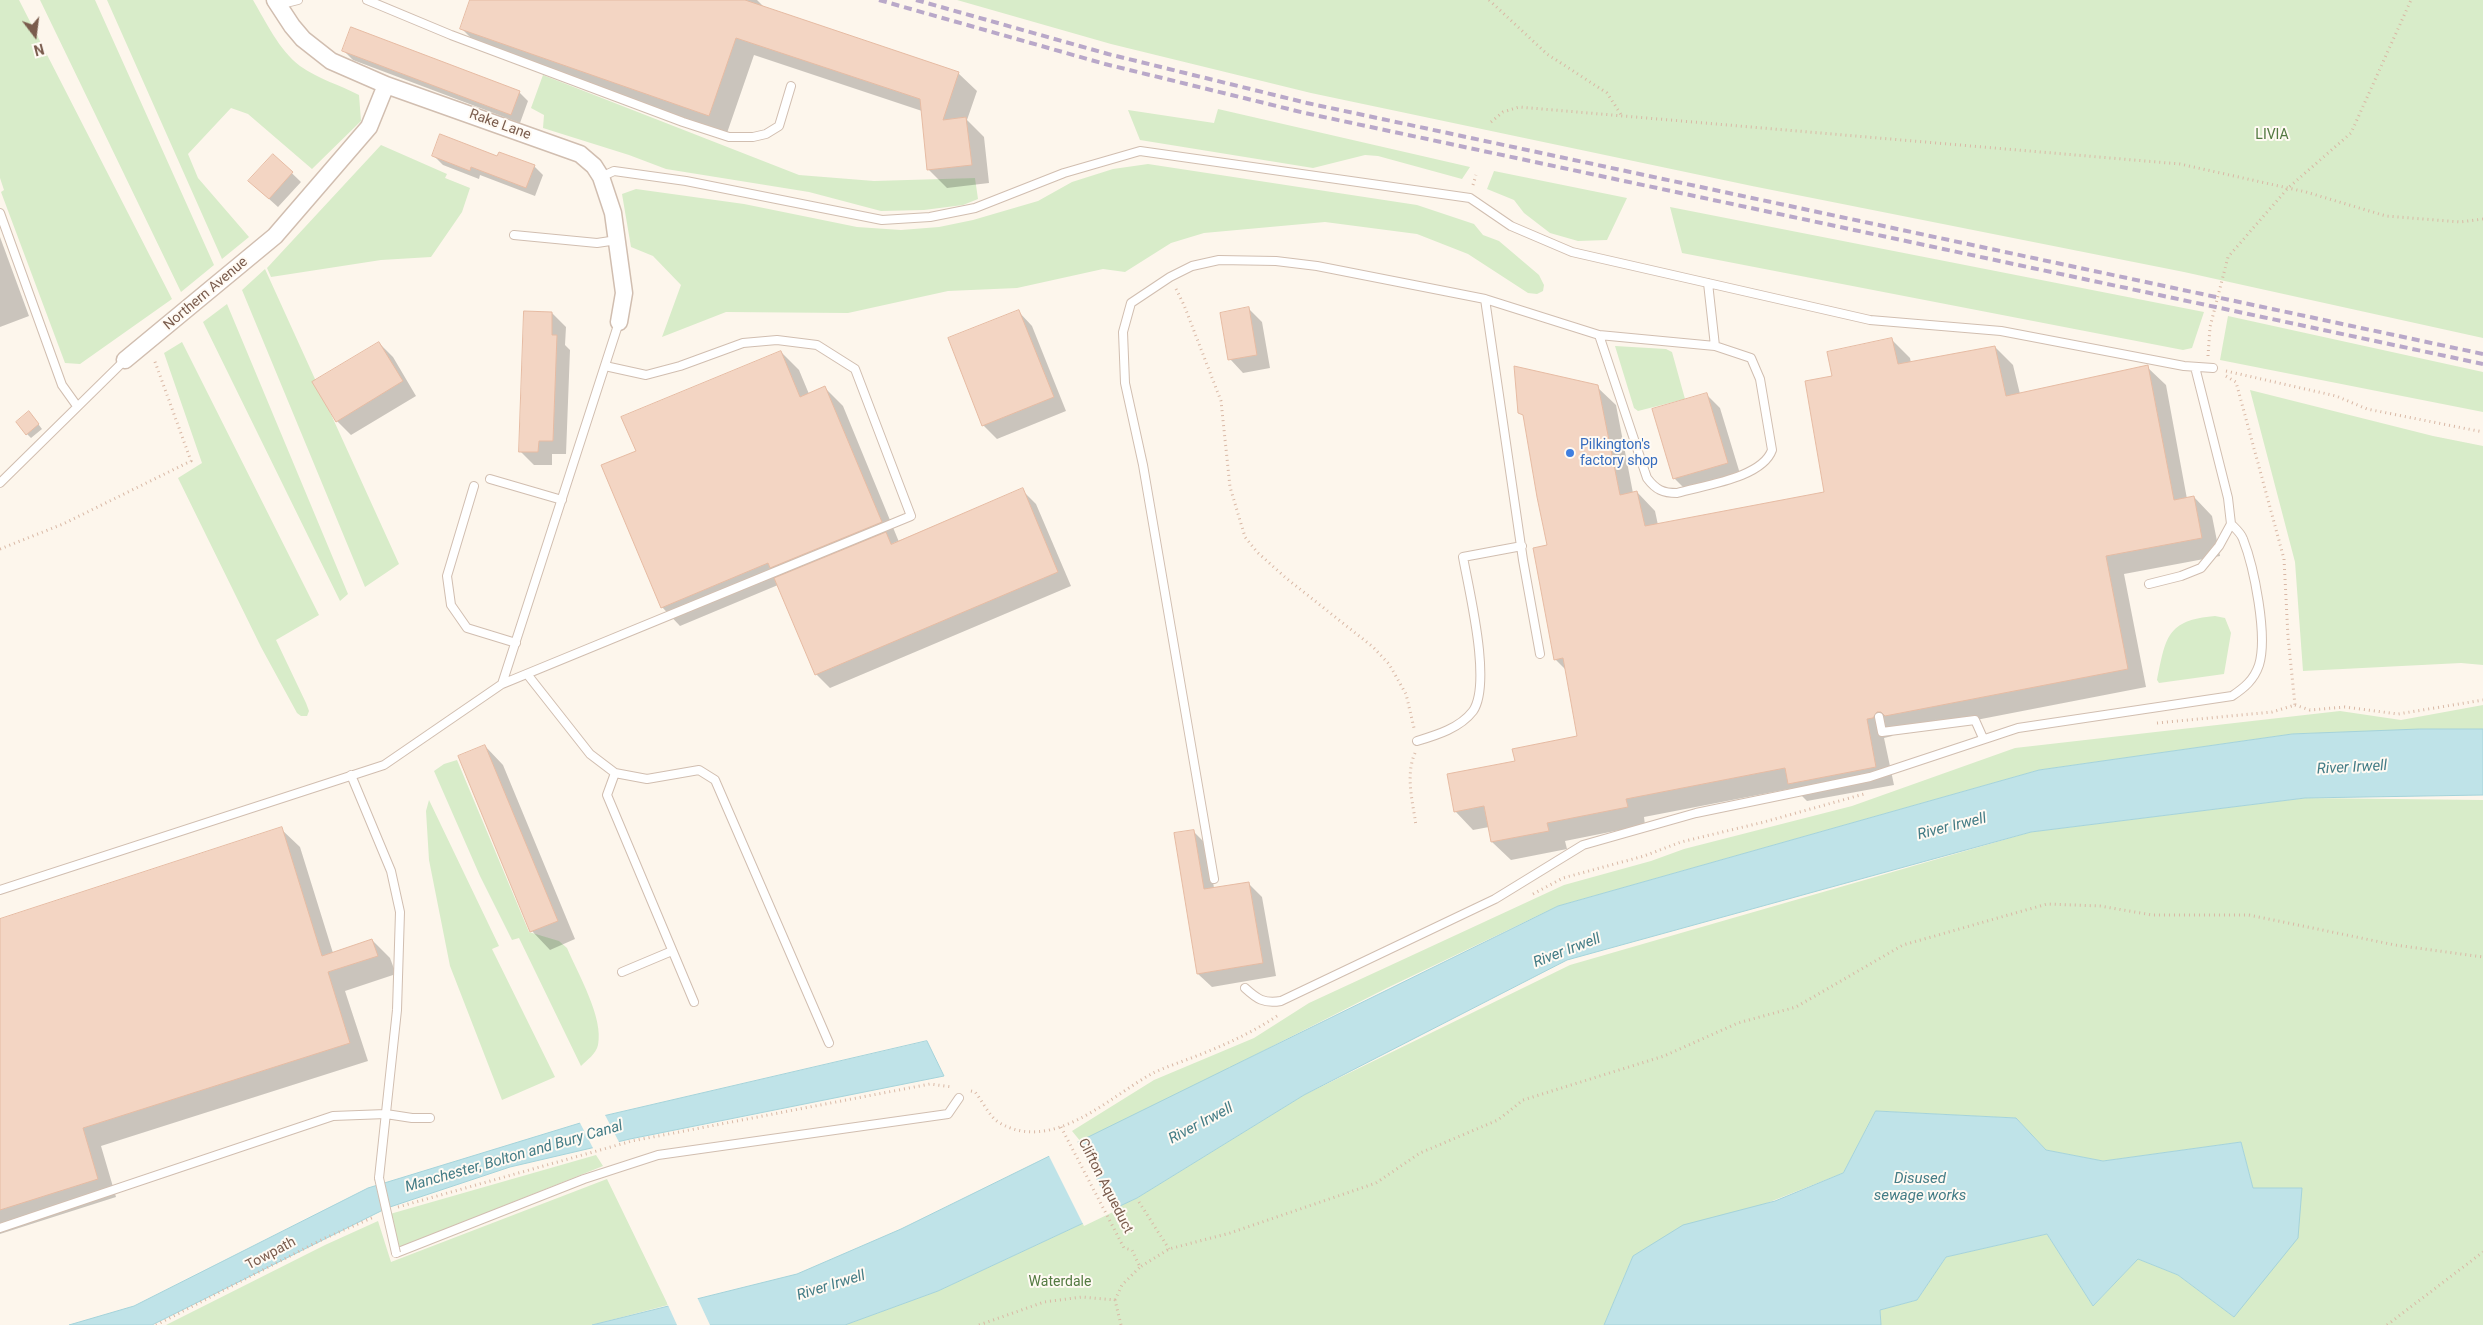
<!DOCTYPE html>
<style>
body{margin:0}
#map{position:relative;width:2483px;height:1325px;overflow:hidden;background:#fdf6ec;font-family:Roboto,sans-serif}
canvas{display:block}
.north{position:absolute;left:10px;top:10px;width:50px;height:50px;-webkit-text-stroke:4px #fffaf3;paint-order:stroke;rotate:165deg;font-size:14px;font-weight:700;line-height:20px;text-align:center;color:#7a5c4d}
.north::after{content:'';display:block;margin:auto;width:18px;height:22px;background:#7a5c4d;clip-path:polygon(50% 0,100% 100%,50% 72%,0 100%)}
</style>
<div id="map">
<canvas width="2483" height="1325"></canvas>
<div class="north">N</div>
</div>
<script>
const g = document.querySelector('canvas').getContext('2d');
g.lineJoin = 'round';
function paint(path, color) { g.fillStyle = color; g.fill(path, 'evenodd'); }
function stroke(path, color, width, dash) { g.strokeStyle = color; g.lineWidth = width; g.lineCap = dash ? 'butt' : 'round'; g.setLineDash(dash || []); g.stroke(path); }
function drawText(font, color, halo, rows, align = 'center') {
  g.font = font + ' Roboto,sans-serif'; g.lineWidth = 4; g.setLineDash([]); g.textBaseline = 'middle'; g.strokeStyle = halo; g.fillStyle = color; for (const [text, x, y, turn = 0] of rows) {
    g.save(); g.translate(x, y); g.rotate((+turn || 0) * Math.PI / 180); g.textAlign = isNaN(turn) ? turn : align; if (halo) g.strokeText(text, 0, 0); g.fillText(text, 0, 0); g.restore();
  }
}
const green = new Path2D(`
 M0,0H19L172,299L80,364L65,363L1,192L4,190L0,178Z
 M40,0H95L214,265L181,292Z
 M107,0H253C266,22 279,50 300,66C318,79 340,85 359,95L361,121L312,169L248,114L231,108L188,154L198,178L249,237L222,259Z
 M957,0H2483V338L2184,272L1752,186L1311,93L1111,44Z
 M543,75L799,175L874,181L975,178L978,199L963,205L924,210L881,211L809,192L666,169L629,155L543,128L544,115L531,108Z
 M1218,109L1470,167L1462,179L1378,156L1365,155L1313,168L1140,140L1128,110L1214,123Z
 M381,145L447,174L445,178L470,188L462,212L431,257L381,260L271,277L267,268Z
 M1148,164L1417,205L1474,224L1483,235L1499,241L1539,275L1544,285L1543,291L1537,294L1528,293L1468,254L1417,234L1325,222L1204,233L1171,243L1125,272L1103,269L1017,288L948,291L848,313L726,312L662,337L681,285L653,256L631,247L622,194L636,189L744,204L857,227L901,230L939,227L973,220L1038,201L1072,182L1113,169Z
 M1494,171L1627,198L1607,240L1578,241L1550,233L1524,213L1514,200L1487,189Z
 M1670,207L2204,312L2192,348L2183,350L1682,253Z
 M265,269L399,564L365,587L242,290Z
 M227,304L348,594L340,601L203,322Z
 M2228,316L2483,372V412L2220,360Z
 M182,342L319,615L276,640L306,703L309,711L307,716H301L297,713L261,647L178,478L202,463L164,353Z
 M1615,346L1666,349L1672,352L1685,399L1638,411L1634,408Z
 M2250,390L2433,436L2483,446V665L2461,663L2303,671L2295,562Z
 M2215,616L2225,618L2231,633L2224,674L2159,683L2157,680C2166,638 2166,620 2215,616Z
 M2483,705V729L2292,734L2039,770L1558,906L1387,988L1103,1132L1081,1142L1072,1131L1154,1080L1254,1038L1309,1003L1564,885L1651,861L1684,849L1852,806L2015,748L2340,711L2401,720Z
 M457,760L529,932L559,941L567,948C578,974 604,1018 598,1045C596,1054 587,1060 581,1066L519,938L512,940L480,876L434,771L444,764Z
 M2305,798L2483,800V1325H1881L1880,1310L1917,1300L1946,1257L2047,1234L2093,1306L2138,1259L2178,1275L2234,1317L2302,1188H2253L2241,1142L2103,1161L2046,1150L2016,1118L1876,1111L1843,1173L1633,1256L1604,1325H845L938,1291L1137,1198L1304,1095L1570,965L2031,832Z
 M429,800L499,946L492,949L555,1077L502,1100L450,966L429,860L426,811Z
 M596,1155L603,1166L398,1248L390,1214Z
 M607,1179L668,1305L592,1325H166L325,1245L378,1221L391,1262Z`);
const water = new Path2D(`
 M2420,729H2483V795L2305,798L2031,832L1567,960L1304,1095L1137,1198L938,1291L845,1325H592L797,1274L901,1229L1558,906L2039,770L2292,734Z
 M927,1041L944,1076L630,1139L510,1167L387,1208L152,1325H69L134,1306L368,1188L603,1116Z
 M1876,1111L2016,1118L2046,1150L2103,1161L2241,1142L2253,1188H2302L2298,1238L2234,1317L2178,1275L2138,1259L2093,1306L2047,1234L1946,1257L1917,1300L1880,1310L1881,1325H1604L1633,1256L1683,1225L1775,1201L1843,1173Z`);
const pier = new Path2D(`
 M604,1113L620,1144L594,1150L579,1121Z
 M1077,1141L1113,1212L1084,1226L1048,1154Z
 M696,1295L710,1325H677L667,1303Z`);
const shadow = new Path2D(`
 M471,0H757L765,8L958,73L977,91L967,120L984,137L989,183L947,188L929,170L922,111L754,55L727,133L479,46L461,28Z
 M344,51L519,92L528,101L520,123L353,60Z
 M273,155L301,182L278,207L259,190Z
 M434,156L498,157L534,166L543,175L535,196L480,175L479,179L443,165Z
 M0,237L29,316L0,327Z
 M1249,309L1262,322L1270,368L1243,373L1230,359Z
 M1019,312L1032,326L1066,411L997,439L983,425Z
 M552,313L566,327L565,345L570,350L566,454H552V465H534L520,451Z
 M1892,340L1910,358L1911,363L1995,347L2013,365L2020,394L2147,367L2166,385L2187,499L2194,497L2212,516L2220,556L2124,574L2146,687L1904,734L1896,730L1892,736L1884,738L1894,785L1807,801L1794,788L1644,817L1645,825L1565,841L1567,849L1511,860L1492,842L1489,827L1473,830L1455,811L1516,762L1579,737L1566,670L1555,659L1549,546L1525,417L1520,412L1597,387L1616,405L1633,493L1637,492L1655,511L1658,525L1825,493L1833,377Z
 M379,343L393,357L416,396L351,435L337,421Z
 M781,352L799,370L809,394L825,388L843,406L899,542L1022,490L1036,504L1071,586L830,688L816,674L778,585L680,626L662,607L637,452Z
 M1706,394L1720,408L1741,477L1688,492L1675,479L1654,410Z
 M33,417L42,429L31,438L27,434Z
 M485,746L503,765L575,939L550,950L532,931Z
 M281,829L300,847L333,953L372,940L390,958L396,974L345,991L368,1061L101,1146L116,1197L0,1234V920Z
 M1193,831L1207,845L1214,888L1248,883L1262,897L1276,976L1212,987L1198,974Z`);
const building = new Path2D(`
 M470,0H745L959,72L943,120L966,117L972,165L927,170L920,99L736,38L709,116L460,29Z
 M351,27L520,91L511,115L342,51Z
 M440,134L497,156L499,152L535,165L526,188L471,167L470,171L432,156Z
 M273,154L293,172L269,199L248,181Z
 M1249,307L1257,355L1228,360L1220,313Z
 M1019,310L1054,397L982,426L948,338Z
 M524,311L552,312V335H557L553,441H539L538,452H519Z
 M1892,338L1898,364L1995,346L2006,396L2148,365L2174,500L2194,496L2202,538L2106,556L2128,669L1885,716L1881,712H1877L1873,718L1867,719L1876,767L1788,784L1785,768L1626,799L1628,807L1547,823L1549,831L1491,842L1484,806L1454,812L1447,774L1515,761L1512,749L1577,736L1563,658L1554,660L1533,548L1547,545L1537,497L1523,415L1518,413L1514,366L1598,385L1620,495L1637,491L1645,526L1824,492L1805,381L1832,376L1827,352Z
 M379,342L403,381L336,422L312,382Z
 M781,351L800,397L825,386L882,522L770,568L768,563L661,608L601,465L636,451L621,417Z
 M1707,393L1728,463L1673,479L1652,409Z
 M29,411L39,424L26,435L16,422Z
 M1023,488L1058,572L815,675L774,578L886,532L891,544Z
 M485,745L558,921L530,932L458,756Z
 M282,827L322,956L372,939L378,956L328,972L350,1043L83,1128L98,1179L0,1210V919Z
 M1194,830L1204,889L1249,882L1263,963L1197,974L1174,833Z`);
const path = new Path2D(`
 M1489,0L1547,54L1607,93L1622,116
 M1491,122L1503,112L1519,107L2180,164L2306,192L2386,216L2460,222L2483,219
 M1473,185L1476,175
 M1176,289L1184,305L1221,401L1230,487L1245,537L1257,552L1286,578L1373,647L1389,664L1406,694L1414,728
 M2208,356L2210,327L2228,257L2288,188L2351,133L2411,0
 M2226,371L2336,396L2367,409L2483,432
 M0,549L63,524L191,461L154,359
 M2295,705L2310,710L2345,707L2398,714L2483,700
 M2157,723L2272,712L2295,705L2288,637L2284,559L2236,382L2224,375
 M1415,753C1405,776 1413,802 1416,826
 M1533,894L1563,878L1644,856L1681,842L1764,822L1864,794
 M971,1091L975,1092C982,1100 989,1116 998,1122C1052,1155 1109,1097 1153,1073C1168,1066 1184,1061 1199,1055C1227,1044 1253,1032 1277,1016
 M1061,1127L1124,1248L1132,1250L1140,1267L1169,1249L1230,1233L1376,1183L1420,1153L1498,1120L1523,1100L1664,1056L1738,1023L1796,1007L1903,945L2047,904L2100,906L2152,915H2249L2395,945L2483,957
 M1139,1202L1169,1249
 M398,1207L632,1141L930,1084L952,1087
 M1115,1300L1122,1285L1140,1267
 M156,1325L323,1239L374,1217
 M979,1325L1044,1302L1082,1297L1115,1300L1121,1325
 M2387,1325L2483,1252`);
const lane = new Path2D(`
 M367,0L451,35L683,122L729,137H753L766,134L779,126L791,86
 M278,5L298,0
 M601,177L614,171L686,181L882,220L930,217L975,208L1064,173L1140,151L1470,198L1511,226L1572,252L1870,320L2001,331L2184,366L2213,368
 M0,213L62,385L77,406
 M514,235L597,243L617,240
 M1599,335L1647,478C1656,490 1663,493 1677,493C1704,485 1762,478 1772,450L1760,379L1751,358L1715,346L1708,283
 M490,479L562,500
 M0,483L125,360
 M474,486L447,576L451,605L467,628L516,643
 M2149,584L2181,576L2201,568L2219,546L2231,524L2228,498L2195,367
 M1540,654L1523,560L1485,299L1599,335L1715,346
 M527,674L590,754L615,773L647,779L699,770L715,780L829,1043
 M502,684L911,516L855,369L817,345L777,340L743,343L680,366L646,375L605,366
 M1879,717L1882,732L1975,720L1983,738
 M1417,741C1437,735 1460,728 1473,711C1492,683 1469,591 1463,557L1522,546
 M615,773L607,795L694,1002
 M351,775L391,871L400,912L397,1010L379,1178
 M1214,879L1143,465L1125,383L1123,332L1131,303L1170,277L1192,266L1219,260L1276,261L1317,266L1485,299
 M0,890L384,765L502,684L619,322
 M622,972L672,951
 M1245,988C1257,999 1264,1004 1281,1001L1495,899L1583,845L1696,813L1870,777L2018,728L2232,696C2244,688 2254,680 2259,665C2268,636 2254,567 2243,539C2241,533 2235,528 2231,524
 M0,1228L333,1116L386,1114L412,1118H430
 M396,1253L584,1179L658,1155L948,1114L959,1098`);
const street = new Path2D(`
 M275,0L292,26L303,39L331,61L386,85L580,154L594,166L601,177L613,213L624,293L619,322
 M125,360L275,236L369,127L386,85`);
const rail = new Path2D(`
 M879,0L1105,64L1305,113L2483,364
 M916,0L1108,54L1307,103L2483,354`);
const laneBridge = new Path2D(`
 M379,1178L396,1253`);
const markers = [
 [1570,453,5,"#3f7fe0"]
];
const streetNames = [
 ["Rake Lane",500,125,20],
 ["Northern Avenue",206,294,-40],
 ["Clifton Aqueduct",1105,1186,63],
 ["Towpath",271,1254,-28]
];
const parkNames = [
 ["LIVIA",2272,135],
 ["Waterdale",1060,1282]
];
const shopNames = [
 ["Pilkington's",1580,445],
 ["factory shop",1580,461]
];
const waterNames = [
 ["River Irwell",2352,768,-3],
 ["River Irwell",1952,827,-14],
 ["River Irwell",1567,951,-21],
 ["River Irwell",1201,1124,-28],
 ["Manchester, Bolton and Bury Canal",514,1157,-16],
 ["Disused",1920,1179],
 ["sewage works",1920,1196],
 ["River Irwell",831,1286,-17]
];
paint(green, '#d8ecc9');
paint(water, '#bfe3e8');
stroke(water, '#a5d3da', 1);
paint(pier, '#fdf6ec');
paint(shadow, '#0003');
paint(building, '#f3d5c3');
stroke(building, '#e6bba3', 1);
stroke(lane, '#d1beb0', 10);
stroke(street, '#d1beb0', 19);
stroke(path, '#d9b8a5', 3, [1, 4]);
stroke(lane, '#fff', 8);
stroke(street, '#fff', 16);
stroke(rail, '#b9a8c9', 4, [8, 5]);
stroke(laneBridge, '#d1beb0', 10, []);
stroke(laneBridge, '#fff', 8);
for (const [x, y, r, color] of markers) { const dot = new Path2D(); dot.arc(x, y, r, 0, 2 * Math.PI); g.fillStyle = color; g.fill(dot); stroke(dot, '#fffaf3', 2); }
drawText('14px', '#7a5c4d', '#fffaf3', streetNames);
drawText('14px', '#537a41', '#fffaf3', parkNames);
drawText('14px', '#366cbe', '#fffaf3', shopNames, 'left');
drawText('italic 15px', '#437c86', '#fffaf3', waterNames);
</script>
